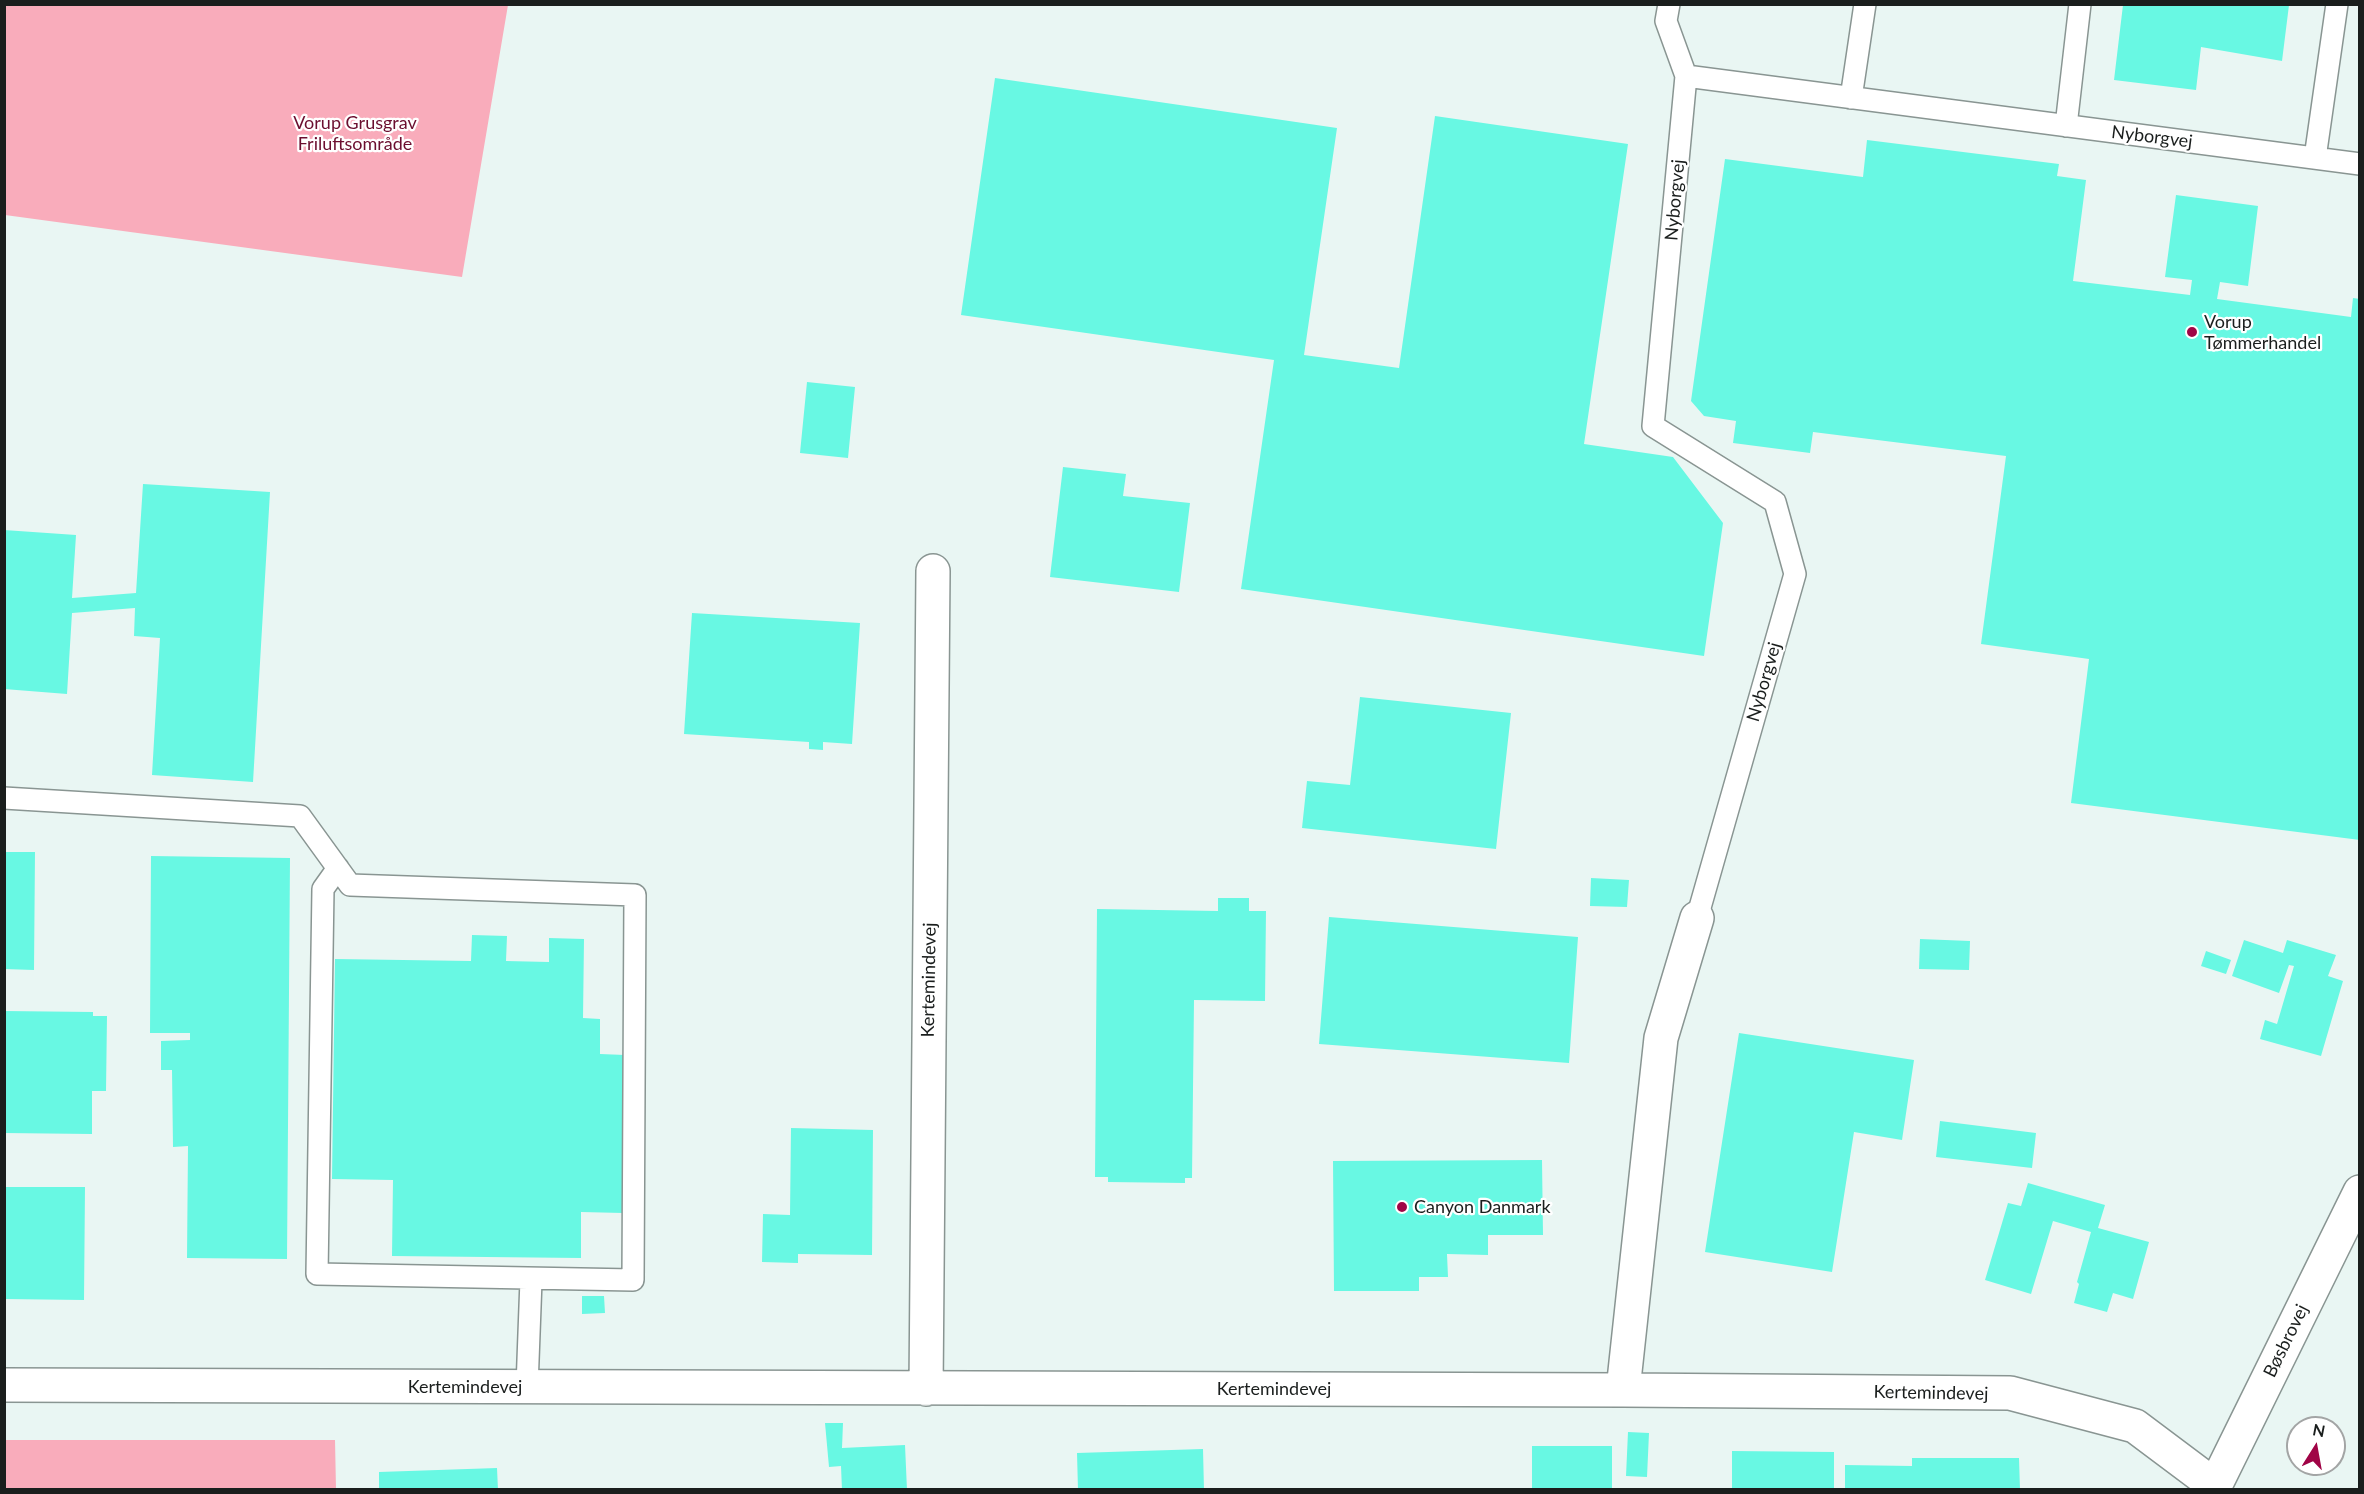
<!DOCTYPE html>
<meta charset="utf-8">
<style>
body{margin:0}
#map{position:relative;width:2364px;height:1494px;overflow:hidden;background:#e9f6f3;font-family:Lato,sans-serif}
canvas{display:block}
.frame{position:absolute;inset:0;border:6px solid #1a1e1d;pointer-events:none}
.north{position:absolute;left:2286px;top:1416px;width:60px;height:60px;box-sizing:border-box;background:#fff;border:2px solid #a3a5a5;border-radius:50%;rotate:11deg;font-size:16px;font-weight:700;line-height:24px;text-align:center;color:#1a1e1d}
.north::after{content:'';display:block;margin:auto;width:21px;height:27px;background:#a00446;clip-path:polygon(50% 0,100% 100%,50% 72%,0 100%)}
</style>
<div id="map">
<canvas width="2364" height="1494"></canvas>
<div class="frame"></div>
<div class="north">N</div>
</div>
<script>
const g = document.querySelector('canvas').getContext('2d');
g.lineJoin = 'round';
function paint(path, color) { g.fillStyle = color; g.fill(path, 'evenodd'); }
function stroke(path, color, width, dash) { g.strokeStyle = color; g.lineWidth = width; g.lineCap = dash ? 'butt' : 'round'; g.setLineDash(dash || []); g.stroke(path); }
function drawText(font, color, halo, rows, align = 'center') {
  g.font = font + ' Lato,sans-serif'; g.lineWidth = 4.5; g.setLineDash([]); g.textBaseline = 'middle'; g.strokeStyle = halo; g.fillStyle = color; for (const [text, x, y, turn = 0] of rows) {
    g.save(); g.translate(x, y); g.rotate((+turn || 0) * Math.PI / 180); g.textAlign = isNaN(turn) ? turn : align; if (halo) g.strokeText(text, 0, 0); g.fillText(text, 0, 0); g.restore();
  }
}
const green = new Path2D(`
 M5,4L508,5L462,277L5,215Z
 M5,1440H335L336,1489H5Z`);
const building = new Path2D(`
 M2123,5H2289L2282,61L2201,47L2196,90L2114,80Z
 M995,78L1337,128L1304,355L1399,368L1435,116L1628,144L1584,444L1673,457L1723,523L1704,656L1241,589L1274,360L961,315Z
 M1867,140L2059,164L2057,176L2086,180L2073,281L2190,295L2192,280L2165,277L2176,195L2258,206L2248,286L2220,282L2217,299L2351,317L2353,298L2360,299V840L2071,803L2089,659L1981,644L2006,456L1813,432L1810,453L1733,443L1736,421L1704,416L1691,401L1725,159L1863,177Z
 M807,382L855,387L848,458L800,453Z
 M1063,467L1126,474L1123,496L1190,503L1179,592L1050,577Z
 M143,484L270,492L253,782L152,775L160,638L134,636L135,608L72,613L67,694L4,689V530L76,535L72,598L136,593Z
 M692,613L860,623L852,744L823,742V750L809,749V742L684,734Z
 M1360,697L1511,713L1496,849L1302,828L1307,781L1350,785Z
 M4,852H35L34,970L4,969Z
 M151,856L290,858L287,1259L187,1258L188,1146L173,1147L172,1070H161V1041L190,1040V1033H150Z
 M1591,878L1629,880L1627,907L1590,906Z
 M1218,898H1249V911H1266L1265,1001L1194,1000L1192,1178H1185V1183L1108,1182V1177H1095L1097,909L1218,911Z
 M1329,917L1578,937L1569,1063L1319,1044Z
 M472,935L507,936L506,961L549,962V938L584,939L583,1018L600,1019V1054L625,1055L623,1213L581,1212V1258L392,1256L393,1180L332,1179L335,959L471,961Z
 M1920,939L1970,941L1969,970L1919,969Z
 M2244,940L2283,953L2287,940L2336,955L2328,976L2343,981L2321,1056L2260,1039L2265,1020L2277,1024L2294,966L2289,965L2279,993L2232,976Z
 M2206,951L2231,960L2226,974L2201,966Z
 M4,1011L93,1012V1016H107L106,1091H92V1134L4,1133Z
 M1739,1033L1914,1060L1902,1140L1854,1132L1832,1272L1705,1252Z
 M1940,1121L2036,1133L2032,1168L1936,1157Z
 M791,1128L873,1130L872,1255L798,1254V1263L762,1262L763,1214L790,1215Z
 M1542,1160L1543,1235H1488V1255L1447,1254L1448,1277H1419V1291H1334L1333,1161Z
 M2028,1183L2105,1205L2098,1228L2149,1242L2133,1299L2113,1293L2107,1312L2074,1303L2079,1284L2077,1282L2091,1232L2053,1221L2031,1294L1985,1280L2008,1203L2021,1206Z
 M4,1187H85L84,1300L4,1299Z
 M582,1296H604L605,1313L582,1314Z
 M825,1423H843L842,1448L905,1445L907,1490H842L841,1466L829,1467Z
 M1628,1432L1649,1433L1647,1477L1626,1476Z
 M1532,1446H1612V1490H1532Z
 M1203,1449L1204,1490H1078L1077,1453Z
 M1732,1451L1834,1452V1490H1732Z
 M1912,1458H2019L2020,1490H1845V1465L1912,1466Z
 M497,1468L498,1490H379V1472Z`);
const service = new Path2D(`
 M1669,4L1666,21L1686,76
 M1851,98L1865,4
 M2066,126L2080,4
 M2315,158L2337,4
 M4,798L300,816L350,885L635,895L633,1280L317,1274L323,889L338,868
 M1697,918L1795,574L1775,502L1653,426L1686,76L2360,164
 M527,1387L531,1280`);
const minor = new Path2D(`
 M4,1385L1623,1390L2010,1393L2135,1426L2215,1486
 M926,1389L933,571
 M1623,1390L1661,1038L1697,918`);
const tertiary = new Path2D(`
 M2213,1490L2360,1192`);
const markers = [
 [2192,332,6,"#a00446"],
 [1402,1207,6,"#a00446"]
];
const parkNames = [
 ["Vorup Grusgrav",355,123],
 ["Friluftsområde",355,144]
];
const streetNames = [
 ["Nyborgvej",2152,137,7],
 ["Nyborgvej",1675,200,-85],
 ["Nyborgvej",1764,682,-74],
 ["Kertemindevej",929,980,-89],
 ["Bøsbrovej",2286,1341,-64],
 ["Kertemindevej",465,1387],
 ["Kertemindevej",1274,1389],
 ["Kertemindevej",1931,1393,1]
];
const poiNames = [
 ["Vorup",2204,322],
 ["Tømmerhandel",2204,343],
 ["Canyon Danmark",1414,1207]
];
paint(green, '#f9acbb');
paint(building, '#68f8e3');
stroke(service, '#899592', 24);
stroke(minor, '#899592', 36);
stroke(tertiary, '#899592', 36);
stroke(service, '#fff', 21);
stroke(minor, '#fff', 33);
stroke(tertiary, '#fff', 33);
for (const [x, y, r, color] of markers) { const dot = new Path2D(); dot.arc(x, y, r, 0, 2 * Math.PI); g.fillStyle = color; g.fill(dot); stroke(dot, '#fff', 2); }
drawText('18px', '#6b0e2f', '#fff', parkNames);
drawText('18px', '#1a1e1d', '#fff', streetNames);
drawText('18px', '#1a1e1d', '#fff', poiNames, 'left');
</script>
